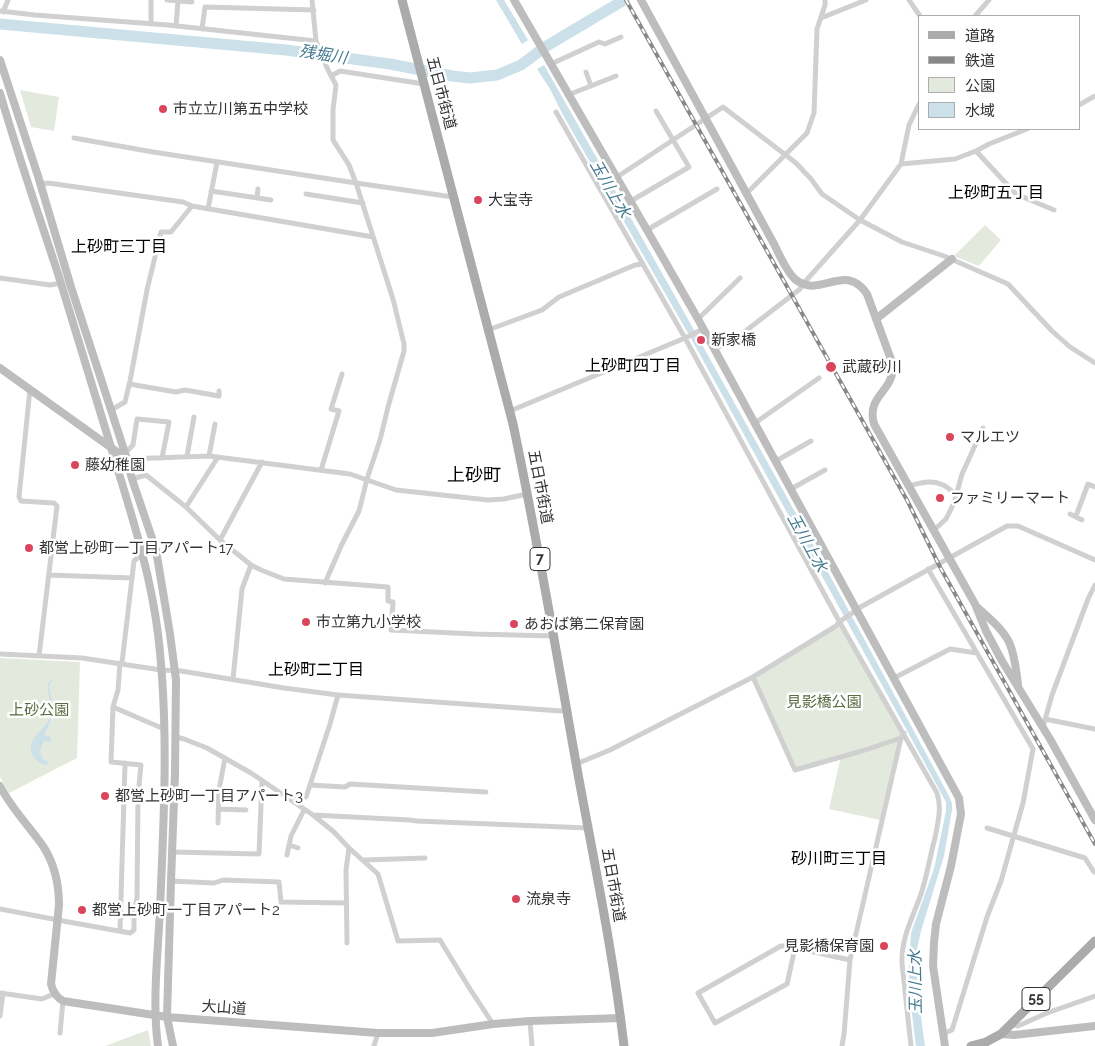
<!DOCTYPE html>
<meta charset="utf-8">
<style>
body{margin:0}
#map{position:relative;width:1095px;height:1046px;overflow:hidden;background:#fff;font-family:Raleway,"Noto Sans JP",sans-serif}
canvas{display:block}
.legend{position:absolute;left:918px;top:15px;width:162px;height:115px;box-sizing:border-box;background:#fff;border:1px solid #adadad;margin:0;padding:6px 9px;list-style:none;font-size:15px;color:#333}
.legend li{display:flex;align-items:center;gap:10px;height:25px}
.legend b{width:25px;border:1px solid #adadad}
</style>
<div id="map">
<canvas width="1095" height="1046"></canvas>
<ul class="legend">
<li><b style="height:6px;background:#ababab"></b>道路</li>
<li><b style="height:6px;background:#888"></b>鉄道</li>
<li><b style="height:14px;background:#e4e9dd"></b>公園</li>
<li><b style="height:14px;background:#cbe0e8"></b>水域</li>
</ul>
</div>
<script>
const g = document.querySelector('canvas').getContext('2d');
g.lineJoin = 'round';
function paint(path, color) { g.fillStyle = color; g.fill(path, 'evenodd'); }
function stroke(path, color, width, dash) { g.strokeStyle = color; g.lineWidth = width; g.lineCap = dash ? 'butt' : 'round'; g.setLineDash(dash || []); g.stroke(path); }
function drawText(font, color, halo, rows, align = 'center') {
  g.font = font + ' Raleway,"Noto Sans JP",sans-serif'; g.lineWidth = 5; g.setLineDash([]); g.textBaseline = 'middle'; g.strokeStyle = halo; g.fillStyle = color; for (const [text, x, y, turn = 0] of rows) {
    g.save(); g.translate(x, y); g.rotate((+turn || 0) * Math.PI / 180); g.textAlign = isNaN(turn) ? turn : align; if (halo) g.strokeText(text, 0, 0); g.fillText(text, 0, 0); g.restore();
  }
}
const green = new Path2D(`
 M20,90L59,97L54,131L31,127Z
 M985,225L1001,240L979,266L954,256Z
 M842,622L901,733L880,820L829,809L841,756L796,767L755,679Z
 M0,658L80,662L77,758L9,793L0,777Z
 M148,1030L151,1046H105Z`);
const water = new Path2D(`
 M496,0H504L528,40L522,44Z
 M544,65L675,296L809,537L949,796L952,804V810L944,856L921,931L917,949L916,964L918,995L925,1046H916L910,998L909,969L911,933L934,869L946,811V802L904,725L693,342L563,115L550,89L537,69Z
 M53,679L49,686L53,708L52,718L44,735L50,737L51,742L44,741C40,749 38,753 44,760L49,762L47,765C40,764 34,760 32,753C26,736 47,731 50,716C53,705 46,691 48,685C48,682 51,681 53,679Z`);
const river = new Path2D(`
 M0,24L286,50L390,64L452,76L470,78L497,75L521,65L545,47L624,0`);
const street = new Path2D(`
 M167,0L192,2
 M312,0L316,41L328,70L336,85L333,110V140L349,165L356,183L393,299L404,344V351L388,407L380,440L367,479L359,511L342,544L325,583
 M909,0L920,16
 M0,11L35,15L168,25L316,41
 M3,12L8,0
 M975,16L989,0
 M821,18L866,0
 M151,24V0
 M176,26L178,1
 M202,29L205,7L314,10
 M551,64L599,42L605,44L621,37
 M586,72L591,86
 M331,76L340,71L424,84
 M568,95L616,76
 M1079,105L1095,96
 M556,112L685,338L839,621L937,793C942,808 938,822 935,838C930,856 927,876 921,894C913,917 901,938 902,963L911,1046
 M74,138L153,152L356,183L453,197
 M976,151L1016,194L1054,210
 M901,164L955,159L976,151L989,144L1027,129
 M617,177L723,107L796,163L811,179L822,194L860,220L902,242L944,256L1008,284L1052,331L1070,347L1095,363
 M40,184L48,183L183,202L192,206L373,237
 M211,191L271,200
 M747,193L807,133L814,113L817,29L825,5V0
 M306,194L363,203
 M257,197L258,189
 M631,201L689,167L656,111
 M208,209L217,162
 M647,230L717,189
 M0,278L50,285L61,283
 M698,319L740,278
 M488,330L542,310L559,297L635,265L643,264
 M714,349L734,340L800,289L803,284L860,220L901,164L909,125L919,104
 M129,384L176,392L185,390L219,396V391
 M30,389L19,497L21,501L54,503L57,506L39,656
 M111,410L125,402L130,381L147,290L161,232H171L192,206
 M510,411L685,338L703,329
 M755,423L819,378
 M125,453L133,445L137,419L169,422L162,458
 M187,456L194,417
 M209,456L215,424
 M127,459L209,456L350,474L396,490L488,500L504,499L527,494
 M776,461L811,441
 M321,470L339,411L331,409L342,374
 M132,479L146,475L186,507L220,540L251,565L261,570L284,579L388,587V601L393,602L391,630L474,634L554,636
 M908,486C921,483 931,479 943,485C948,487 952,492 956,494
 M791,489L825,470
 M186,507L218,457
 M1070,514L1082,520
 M1076,516L1088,484L1095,487
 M933,531L946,519L954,503L962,474L983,428
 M220,540L262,462
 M928,569L1033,749L1023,803L1001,881L987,917L952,1030L943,1034
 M49,575L132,578
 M0,654L82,658L161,670L181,671L284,688L338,695L561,711L567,710
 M122,663L134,561L142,554
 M753,677L795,770L862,751L901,738
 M894,678L950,649L977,653
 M233,679L242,589L251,565
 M113,707L164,729
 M1045,719L1095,729
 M1043,727L1052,695L1088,599L1095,585
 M176,737L184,739L207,748L251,773L313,815L334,832L349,848L378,874L398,941L440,940L470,989L493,1024
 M576,764L610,750L753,677L836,626C842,617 850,617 857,609L1007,526H1018L1095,560
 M310,785L345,787L350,784L486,792
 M288,798L306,797L330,724L338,695
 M218,809L246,810
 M313,815L410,820L417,821L588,828
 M218,823L219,790L225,758
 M987,828L1085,858L1094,872
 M289,845L298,848
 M173,852L259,854L262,781
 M287,855L291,836L304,810
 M364,860L425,858
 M171,881L214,883L223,880L279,882L281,902L346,903
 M0,909L63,921L130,933L134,930V913L137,898L138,796L141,765L111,762L113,707L118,690L120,663
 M120,931L125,763
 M347,943L346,870L349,848
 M795,948L787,984L715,1023L698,993L781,946H787L850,960
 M0,993L42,999L54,994
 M0,1016L3,993
 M530,1021L532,1046
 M1011,1024L1018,1026L1047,1013L1095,996
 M60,1033L63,1001
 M374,1046L378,1033
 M842,1046L844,1034L850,960L901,738L904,733`);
const secondary = new Path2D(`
 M514,0L647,230L698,319L959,798L961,814L951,866L936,924L934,943L933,966L945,1046
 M641,0L774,244C779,254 787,273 796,280C821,299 845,261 867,294L893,365C894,392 866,395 874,424L975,604L986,631L1002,661L1050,739L1095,820
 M0,60L38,176L71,287L127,459L132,479L156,550L170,634L176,680L175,773L171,881L167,1017L173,1046
 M0,93C18,156 40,218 60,280C77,334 93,389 110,444C129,507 150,569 158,634C169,726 164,817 160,909C158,953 152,1002 158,1046
 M876,319L952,259
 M0,368L127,459
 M977,607C988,617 1002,628 1009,642C1015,655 1016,670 1018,684
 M0,786C11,808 29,826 43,846C54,863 59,885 59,905L51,984C53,992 56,997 63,1001L167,1017L378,1033H432L493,1024L530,1021L621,1018
 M1001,1034L1014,1035L1095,1026`);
const primary = new Path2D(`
 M402,0L513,424C537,537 556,650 576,763C593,857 613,951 624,1046
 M971,1046L986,1042L1001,1034L1095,941`);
const rail = new Path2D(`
 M626,0L908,502L940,567L1095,844`);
const markers = [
 [163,109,5,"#da455c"],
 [478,200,5,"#da455c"],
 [701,340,5,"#da455c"],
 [831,367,6,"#da455c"],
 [950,437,5,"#da455c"],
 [75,465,5,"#da455c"],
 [940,498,5,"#da455c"],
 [29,548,5,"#da455c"],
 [306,622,5,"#da455c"],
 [514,624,5,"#da455c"],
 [105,796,5,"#da455c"],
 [516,899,5,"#da455c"],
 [82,910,5,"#da455c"],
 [884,946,5,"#da455c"]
];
const shields = [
 [540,559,20],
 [1036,999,28]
];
const shieldNames = [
 ["7",540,559],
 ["55",1036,999]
];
const streetNames = [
 ["五日市街道",441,93,75],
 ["五日市街道",540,487,79],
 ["五日市街道",613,885,80],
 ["大山道",224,1008,4]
];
const poiNames = [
 ["市立立川第五中学校",173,109],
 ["大宝寺",488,200],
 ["新家橋",711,340],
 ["武蔵砂川",842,367],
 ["マルエツ",960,437],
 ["藤幼稚園",85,465],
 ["ファミリーマート",950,498],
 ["都営上砂町一丁目アパート17",39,548],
 ["市立第九小学校",316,622],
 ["あおば第二保育園",524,624],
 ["都営上砂町一丁目アパート3",115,796],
 ["流泉寺",526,899],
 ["都営上砂町一丁目アパート2",92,910],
 ["見影橋保育園",874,946,"right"]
];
const parkNames = [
 ["見影橋公園",824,702],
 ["上砂公園",39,710]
];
const waterNames = [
 ["残堀川",323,55,9],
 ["玉川上水",610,189,60],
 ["玉川上水",807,543,61],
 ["玉川上水",916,982,-91]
];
const neighbourhoodNames = [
 ["上砂町五丁目",996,193],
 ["上砂町三丁目",119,247],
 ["上砂町四丁目",633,366],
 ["上砂町二丁目",316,670],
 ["砂川町三丁目",839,859]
];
const quarterNames = [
 ["上砂町",474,476]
];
paint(green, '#e4e9dd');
paint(water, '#cbe0e8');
stroke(river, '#cbe0e8', 11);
stroke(street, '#d0d0d0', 5);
stroke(secondary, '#bdbdbd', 8);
stroke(primary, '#ababab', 9);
stroke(rail, '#888', 4);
stroke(rail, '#fff', 2, [5.5]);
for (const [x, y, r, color] of markers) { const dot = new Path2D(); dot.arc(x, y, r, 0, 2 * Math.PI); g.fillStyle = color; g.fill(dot); stroke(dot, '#fff', 2); }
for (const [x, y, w] of shields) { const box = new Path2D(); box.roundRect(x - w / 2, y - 11.5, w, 23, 4); g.fillStyle = '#fff'; g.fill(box); stroke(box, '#333', 1); }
drawText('bold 14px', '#333', null, shieldNames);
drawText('15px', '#333', '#fff', streetNames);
drawText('15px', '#333', '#fff', poiNames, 'left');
drawText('15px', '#5a6d42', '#fff', parkNames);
drawText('italic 16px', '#457a91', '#fff', waterNames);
drawText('16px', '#000', '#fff', neighbourhoodNames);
drawText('18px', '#000', '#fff', quarterNames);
</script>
